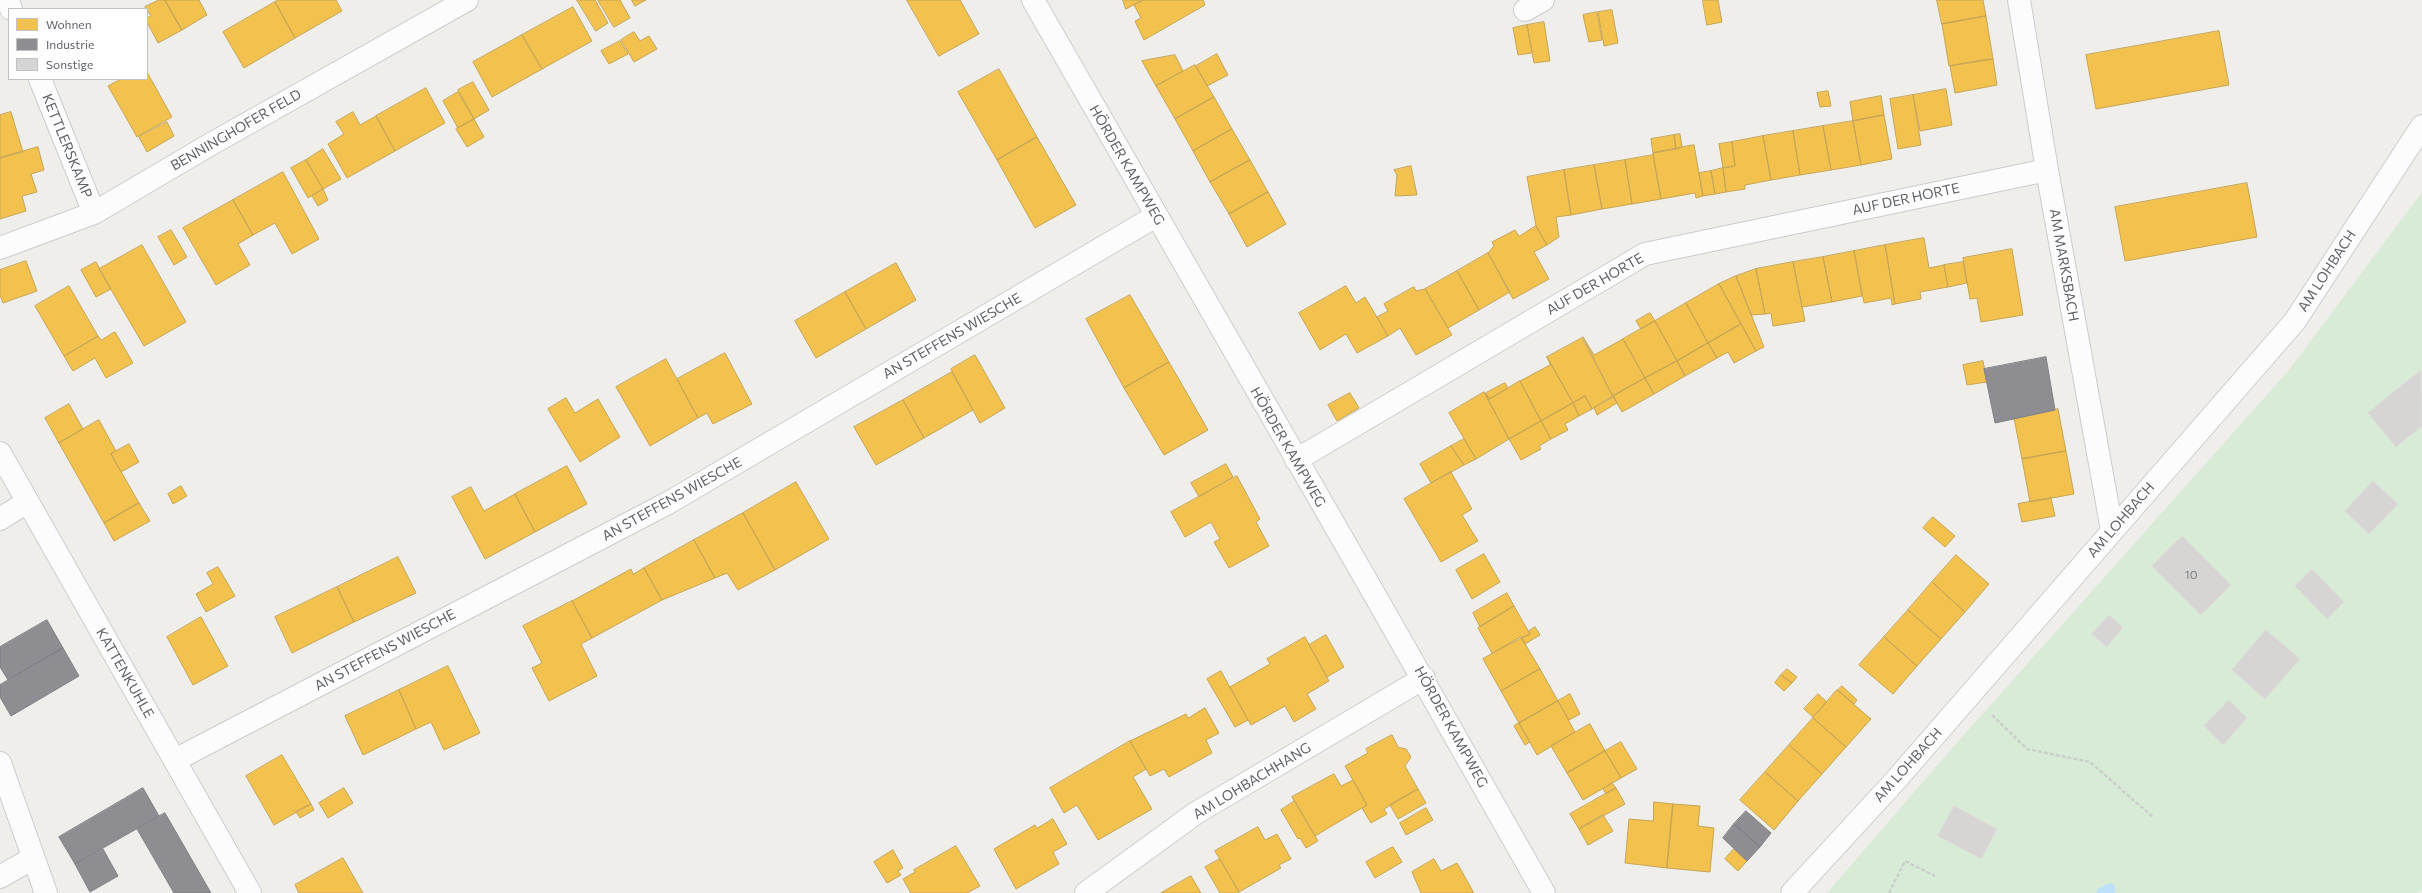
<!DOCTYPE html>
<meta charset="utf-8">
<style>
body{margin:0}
#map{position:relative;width:2422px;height:893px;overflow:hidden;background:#efeeea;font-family:Commissioner,sans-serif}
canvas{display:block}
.legend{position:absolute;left:8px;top:8px;width:140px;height:72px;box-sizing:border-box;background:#fff;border:1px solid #bfc1c3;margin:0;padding:5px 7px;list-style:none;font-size:12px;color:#5f6368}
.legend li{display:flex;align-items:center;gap:8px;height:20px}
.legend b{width:20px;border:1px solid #bfc1c3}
</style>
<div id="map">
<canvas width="2422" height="893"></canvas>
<ul class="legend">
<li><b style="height:11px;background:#f2c14e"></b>Wohnen</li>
<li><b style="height:11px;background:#8d8d92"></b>Industrie</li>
<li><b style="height:11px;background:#d6d5d3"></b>Sonstige</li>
</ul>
</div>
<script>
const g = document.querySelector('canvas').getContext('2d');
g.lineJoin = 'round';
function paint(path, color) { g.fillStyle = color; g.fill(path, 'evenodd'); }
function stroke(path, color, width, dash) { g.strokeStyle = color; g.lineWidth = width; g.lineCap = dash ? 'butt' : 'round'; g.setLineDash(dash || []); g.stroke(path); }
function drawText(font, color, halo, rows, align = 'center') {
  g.font = font + ' Commissioner,sans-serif'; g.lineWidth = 4; g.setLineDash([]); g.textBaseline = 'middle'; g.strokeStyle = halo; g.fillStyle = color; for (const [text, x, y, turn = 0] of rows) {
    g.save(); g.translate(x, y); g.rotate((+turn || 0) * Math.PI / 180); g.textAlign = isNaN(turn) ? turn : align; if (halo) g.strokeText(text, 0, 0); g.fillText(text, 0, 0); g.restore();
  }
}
const green = new Path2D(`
 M2422,192V890L2417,893H1827L1954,746L2289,370Z`);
const homes = new Path2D(`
 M159,0H165L182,30L158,43L147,22V18L151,16L145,7Z
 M165,0H199L207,15L182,30Z
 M278,0H336L342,11L295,38L275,2Z
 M577,0H595L608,23L596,31Z
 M598,0H620L630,18L614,27Z
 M632,0H646L635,6Z
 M907,0H960L979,34L939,56Z
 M1123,0H1143L1126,9Z
 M1143,0H1203L1205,5L1144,40L1135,21L1141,18L1134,5Z
 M1703,0H1718L1722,22L1707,25Z
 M1937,0H1983L1986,16L1942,24Z
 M275,2L295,38L244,68L223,32Z
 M573,7L592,41L542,69L522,35Z
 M1612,10L1618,43L1604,46L1598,12Z
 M1597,12L1602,40L1589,42L1583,15Z
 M1986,16L1993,59L1949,66L1942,24Z
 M1544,22L1550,61L1534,63L1527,25Z
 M1527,25L1532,53L1518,55L1513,28Z
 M2219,31L2229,85L2096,109L2086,55Z
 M634,32L640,41L649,36L657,49L634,62L621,40Z
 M522,35L542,69L492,97L473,62Z
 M620,41L628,54L609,64L601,51Z
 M1217,54L1228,75L1207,86L1196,66Z
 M1175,55L1183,71L1156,86L1142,61Z
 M1993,59L1997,85L1955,93L1950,66Z
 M1195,65L1214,97L1175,119L1156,86Z
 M999,69L1037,137L997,160L958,92Z
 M147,72L172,117L137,137L108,86L121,79H147Z
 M473,82L489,110L474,119L458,90Z
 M426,88L445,123L395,151L376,116Z
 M1946,89L1952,125L1920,131L1913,95Z
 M1828,91L1831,106L1820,107L1817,93Z
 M458,92L474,119L458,128L443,101Z
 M1913,95L1921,145L1898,149L1890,99Z
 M1881,96L1884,115L1853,121L1850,102Z
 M1214,97L1232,129L1193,151L1175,119Z
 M11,112L23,152L0,158V115Z
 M353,112L360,125L376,116L395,151L347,178L328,144L344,134L336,122Z
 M1884,115L1892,159L1861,165L1853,121Z
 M474,119L484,137L467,147L456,129Z
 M1853,121L1861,165L1831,170L1823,126Z
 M167,122L174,136L147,152L139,137Z
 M1823,126L1831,170L1800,175L1793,131Z
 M1232,129L1250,160L1210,182L1193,151Z
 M1793,131L1800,175L1771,180L1763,136Z
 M1680,134L1682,147L1676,149L1674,135Z
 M1674,135L1676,149L1653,153L1651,139Z
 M1763,136L1771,180L1745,185V189L1726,192L1723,168L1735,166L1732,142Z
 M1037,137L1076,205L1035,228L997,160Z
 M1732,142L1735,166L1723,168L1719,144Z
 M1694,145L1703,196L1696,198L1695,193L1661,199L1653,153Z
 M38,147L44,170L31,174L37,192L22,196L26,211L0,219V158Z
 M323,149L341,179L323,189L306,160Z
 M1653,155L1661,199L1632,204L1625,160Z
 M306,160L323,189L308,198L291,168Z
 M1250,160L1268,192L1229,214L1210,182Z
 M1625,160L1632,204L1602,209L1594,165Z
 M1594,165L1602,209L1571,215L1564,170Z
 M1411,166L1417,195L1395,196L1397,175L1394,170Z
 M1723,168L1726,192L1715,194L1711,171Z
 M1564,170L1571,215L1556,217L1559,237L1547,245L1536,226L1527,177Z
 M1711,171L1715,194L1703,196L1699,173Z
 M283,172L319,239L292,254L275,223L253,235L233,200Z
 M2247,183L2257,237L2125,261L2115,207Z
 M323,189L328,200L318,206L312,196Z
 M1268,192L1286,224L1247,247L1229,214Z
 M233,200L253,235L238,244L250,265L216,285L183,228Z
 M1536,226L1547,245L1534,252L1549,279L1513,299L1488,253L1494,246L1492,242L1515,230L1519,236Z
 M171,230L187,257L174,265L158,237Z
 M1924,238L1929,268L1944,265L1948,287L1920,292L1921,299L1895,304L1885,245Z
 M142,245L186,322L144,346L99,269Z
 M1885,245L1895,304L1892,305L1891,298L1864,303L1854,251Z
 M2012,249L2023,315L1981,322L1977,298L1970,299L1963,258Z
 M1854,251L1862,296L1832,302L1823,257Z
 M1488,253L1510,292L1479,310L1457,271Z
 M1823,257L1832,302L1802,307L1793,262Z
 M26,261L37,291L3,303L0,295V270Z
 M96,262L111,289L96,297L81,270Z
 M1793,262L1805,321L1773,326L1771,313L1765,314L1756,269Z
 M1963,262L1967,283L1948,287L1944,265Z
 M896,263L916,300L866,329L845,292Z
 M1756,269L1765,314L1751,315L1736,276Z
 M1457,271L1479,310L1448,328L1425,289Z
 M1736,276L1764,347L1756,351L1719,284Z
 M1719,284L1741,324L1708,343L1686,303Z
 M69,286L98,336L64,356L35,306Z
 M1346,286L1356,303L1365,297L1388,336L1357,353L1346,334L1320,350L1299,313Z
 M1414,287L1416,291L1425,289L1452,335L1416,355L1400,328L1388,336L1377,317L1388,311L1384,304Z
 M845,292L866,329L816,358L795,321Z
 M1130,295L1169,362L1124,388L1086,319Z
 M1686,303L1708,343L1677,361L1655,321Z
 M1650,313L1655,321L1641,329L1636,321Z
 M1655,321L1677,361L1645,378L1623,339Z
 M1741,324L1756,351L1734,363L1728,352L1717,358L1708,343Z
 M115,332L133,363L106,378L95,358L73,371L64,356L98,336L101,340Z
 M1583,337L1594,355L1623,339L1645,378L1613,396Z
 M1582,338L1613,396L1592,409L1585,396L1573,403L1547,357Z
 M1708,343L1717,358L1685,376L1677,361Z
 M725,353L752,404L713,424L707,413L698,418L677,379Z
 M975,355L1005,408L980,423L951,369Z
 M1547,357L1573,403L1541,421L1520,381L1550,365Z
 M666,359L698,418L650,446L616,387Z
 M1677,361L1685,376L1654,394L1645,378Z
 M1983,361L1987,382L1967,385L1963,365Z
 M1169,362L1208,430L1164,455L1124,388Z
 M952,372L973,410L924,438L903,400Z
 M1645,378L1654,394L1622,412L1613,396Z
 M1520,381L1541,421L1509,439L1484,392L1489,399Z
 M1505,383L1508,388L1489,399L1486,393Z
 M1484,392L1509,439L1476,459L1449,413Z
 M1350,393L1359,408L1337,421L1328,405Z
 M1585,396L1592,409L1579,416L1573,403Z
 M1614,397L1617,403L1597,415L1594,408Z
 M566,398L575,413L598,399L620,437L580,462L548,409Z
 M903,400L924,438L876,465L854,427Z
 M1573,403L1579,416L1565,424L1568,430L1551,439L1541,421Z
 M69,404L83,429L59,443L45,418Z
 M2058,409L2066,451L2022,459L2014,418Z
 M99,420L116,451L111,454L139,503L104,523L59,443Z
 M1541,421L1551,439L1539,446L1541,449L1521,460L1509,439Z
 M1464,439L1476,459L1464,465L1451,446Z
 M129,444L139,462L121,472L111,454Z
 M1451,446L1464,465L1431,483L1420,464Z
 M2066,451L2074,494L2030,502L2022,459Z
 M1226,464L1233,477L1199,497L1191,483Z
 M567,466L587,504L535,532L515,494Z
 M1451,472L1472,509L1462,515L1478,541L1441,562L1404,499Z
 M1237,476L1260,519L1256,522L1269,546L1229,568L1214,542L1220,539L1211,522L1185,537L1171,512Z
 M796,482L829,539L775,570L743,513Z
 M181,486L187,496L173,504L168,494Z
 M471,487L484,511L515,494L535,532L485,559L452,497Z
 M2051,498L2055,516L2022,522L2018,504Z
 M139,503L150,521L114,541L104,523Z
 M743,513L775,570L738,590L727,573L715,578L694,540Z
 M1933,517L1955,536L1945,547L1923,528Z
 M694,540L715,578L662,600L644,568Z
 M1484,554L1500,582L1472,599L1456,570Z
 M1956,555L1989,584L1965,612L1932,582Z
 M398,557L416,593L354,622L337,587Z
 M218,567L235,596L206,612L196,594L213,584L207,573Z
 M644,568L662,600L592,638L572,601L631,569L633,574Z
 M1932,582L1965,612L1941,639L1908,610Z
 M337,587L354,622L292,653L275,617Z
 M1507,593L1514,606L1480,627L1473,613Z
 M572,601L592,638L581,644L597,676L549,701L532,668L542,663L523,626Z
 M1514,606L1530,634L1492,653L1478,628Z
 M1908,610L1941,639L1917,666L1884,637Z
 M201,617L228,666L193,685L167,637Z
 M1535,627L1540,635L1525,644L1522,638L1530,634L1529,631Z
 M1326,635L1344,667L1327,677L1309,645Z
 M1305,637L1329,681L1307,694L1316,709L1294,722L1285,706L1251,725L1230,687L1270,664L1267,659Z
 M1521,637L1540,669L1501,691L1483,659Z
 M1884,637L1917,666L1893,694L1859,665Z
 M448,666L480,733L444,750L431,722L416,729L399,690Z
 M1540,669L1558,701L1519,723L1501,691Z
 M1787,669L1797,677L1792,683L1781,675Z
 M1221,671L1248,720L1235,727L1207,679Z
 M1781,675L1792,683L1784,691L1775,683Z
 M1842,686L1857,700L1854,704L1838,690Z
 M399,690L416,729L363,755L345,716Z
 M1837,690L1871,719L1846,747L1813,718Z
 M1570,694L1580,714L1569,720L1558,701Z
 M1818,694L1827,702L1813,717L1804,709Z
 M1558,701L1575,732L1537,755L1519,723Z
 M1205,708L1219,733L1206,740L1212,753L1169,777L1164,769L1150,776L1130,741L1186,714L1188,718Z
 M1813,718L1846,747L1822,774L1789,745Z
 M1519,723L1530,742L1525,745L1514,726Z
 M1590,724L1605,751L1567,773L1551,746Z
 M1392,735L1398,747L1406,749L1411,757L1405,766L1418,789L1384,809L1387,814L1371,823L1362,808L1367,805L1345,766L1368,753L1366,749Z
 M1130,741L1146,769L1133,777L1152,809L1098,840L1077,805L1064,813L1050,788Z
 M1621,742L1637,769L1621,778L1605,751Z
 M1789,745L1822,774L1798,801L1765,772Z
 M1605,751L1621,778L1583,800L1567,773Z
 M282,755L311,804L274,825L246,776Z
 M1765,772L1798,801L1774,830L1740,800Z
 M1334,774L1341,786L1353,780L1367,805L1315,836L1292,797Z
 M1612,783L1616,788L1606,794L1603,789Z
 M344,788L353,803L328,818L319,803Z
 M1616,788L1625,804L1579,829L1570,814Z
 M1418,789L1426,803L1398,819L1390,805Z
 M1295,801L1318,841L1306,848L1300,838L1298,839L1281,810Z
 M1654,802L1673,804L1667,868L1625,863L1629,819L1653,821Z
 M311,804L314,810L300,818L296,812Z
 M1673,804L1700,806L1698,826L1714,828L1710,872L1667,868Z
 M1426,808L1433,820L1406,835L1400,823Z
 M1603,815L1613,831L1588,845L1579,829Z
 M1053,819L1067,844L1053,852L1059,864L1016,889L994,849L1035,825L1037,828Z
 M1258,827L1265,840L1277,834L1291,859L1279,865L1281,868L1239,892L1215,851Z
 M956,846L980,886L967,893H911L903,879L915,872L914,870Z
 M1393,847L1402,862L1375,878L1366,862Z
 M1734,849L1747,861L1738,871L1725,859Z
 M893,850L903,868L898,871L901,875L887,883L874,862Z
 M343,858L363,893H299L295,885Z
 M1220,859L1239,892L1237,893H1220L1205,867Z
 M1434,859L1441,871L1457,863L1474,893H1421L1412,872Z
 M1191,876L1201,893H1161Z`);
const industry = new Path2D(`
 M2046,357L2055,410L1995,423L1984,369Z
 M47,620L63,648L8,680L0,667V647Z
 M63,648L79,676L11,716L0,697V685Z
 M143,788L159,816L75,864L59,837Z
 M1746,811L1771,833L1760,847L1734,824Z
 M165,813L211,893H174L137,829Z
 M1734,824L1760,847L1747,861L1723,838Z
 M103,849L118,876L90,892L75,864Z`);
const stream = new Path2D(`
 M2102,893L2110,889`);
const building = new Path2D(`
 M2421,370L2422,426L2396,447L2368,413Z
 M2373,481L2398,504L2369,534L2345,511Z
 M2182,536L2231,585L2201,615L2152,566Z
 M2312,569L2344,602L2327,619L2295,586Z
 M2109,615L2123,627L2107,647L2092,634Z
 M2266,630L2300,659L2265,699L2232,670Z
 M2229,700L2247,718L2223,745L2204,726Z
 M1954,806L1997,829L1981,859L1938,836Z`);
const path = new Path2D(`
 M1992,715L2027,749L2090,762L2154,818
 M1889,893L1905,861L1935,876`);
const minor = new Path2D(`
 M8,0L11,9
 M1033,0C1203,298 1376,594 1544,893
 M2019,0L2047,170L2112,530
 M1525,10L1543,0
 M40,79L94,213
 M0,248L94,213L211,144L467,0
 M0,453L250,893
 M1296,460L1645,254L2047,170
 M0,519L27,502
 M175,760L668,503L1156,216
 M0,763L46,893
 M0,877L33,858
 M1086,893L1196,813L1424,678
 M1792,893L1895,781L2295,321L2422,126`);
const numberNames = [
 ["10",2191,575]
];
const streetNames = [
 ["BENNINGHOFER FELD",236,130,-30],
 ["KETTLERSKAMP",67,146,68],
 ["HÖRDER KAMPWEG",1127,165,60],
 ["AUF DER HORTE",1906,199,-12],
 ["AM MARKSBACH",2064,265,80],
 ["AM LOHBACH",2327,271,-57],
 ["AUF DER HORTE",1595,284,-30],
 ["AN STEFFENS WIESCHE",952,336,-30],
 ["HÖRDER KAMPWEG",1288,447,60],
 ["AN STEFFENS WIESCHE",672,499,-29],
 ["AM LOHBACH",2121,520,-49],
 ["AN STEFFENS WIESCHE",385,650,-28],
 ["KATTENKUHLE",125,673,60],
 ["HÖRDER KAMPWEG",1451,727,61],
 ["AM LOHBACH",1908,765,-48],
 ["AM LOHBACHHANG",1252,781,-31]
];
paint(green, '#d8ebd6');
paint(homes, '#f2c14e');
stroke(homes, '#c6a556', 1);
paint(industry, '#8d8d92');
stroke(industry, '#7f8085', 1);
stroke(stream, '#bfe0f9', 11);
paint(building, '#d6d5d3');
stroke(building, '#deddd9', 1);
stroke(minor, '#cbcccc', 24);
stroke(path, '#cacfcc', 2.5, [4, 2]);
stroke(minor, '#fdfcfc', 22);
drawText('12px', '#7e8184', null, numberNames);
drawText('14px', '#5f6368', '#fff', streetNames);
</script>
